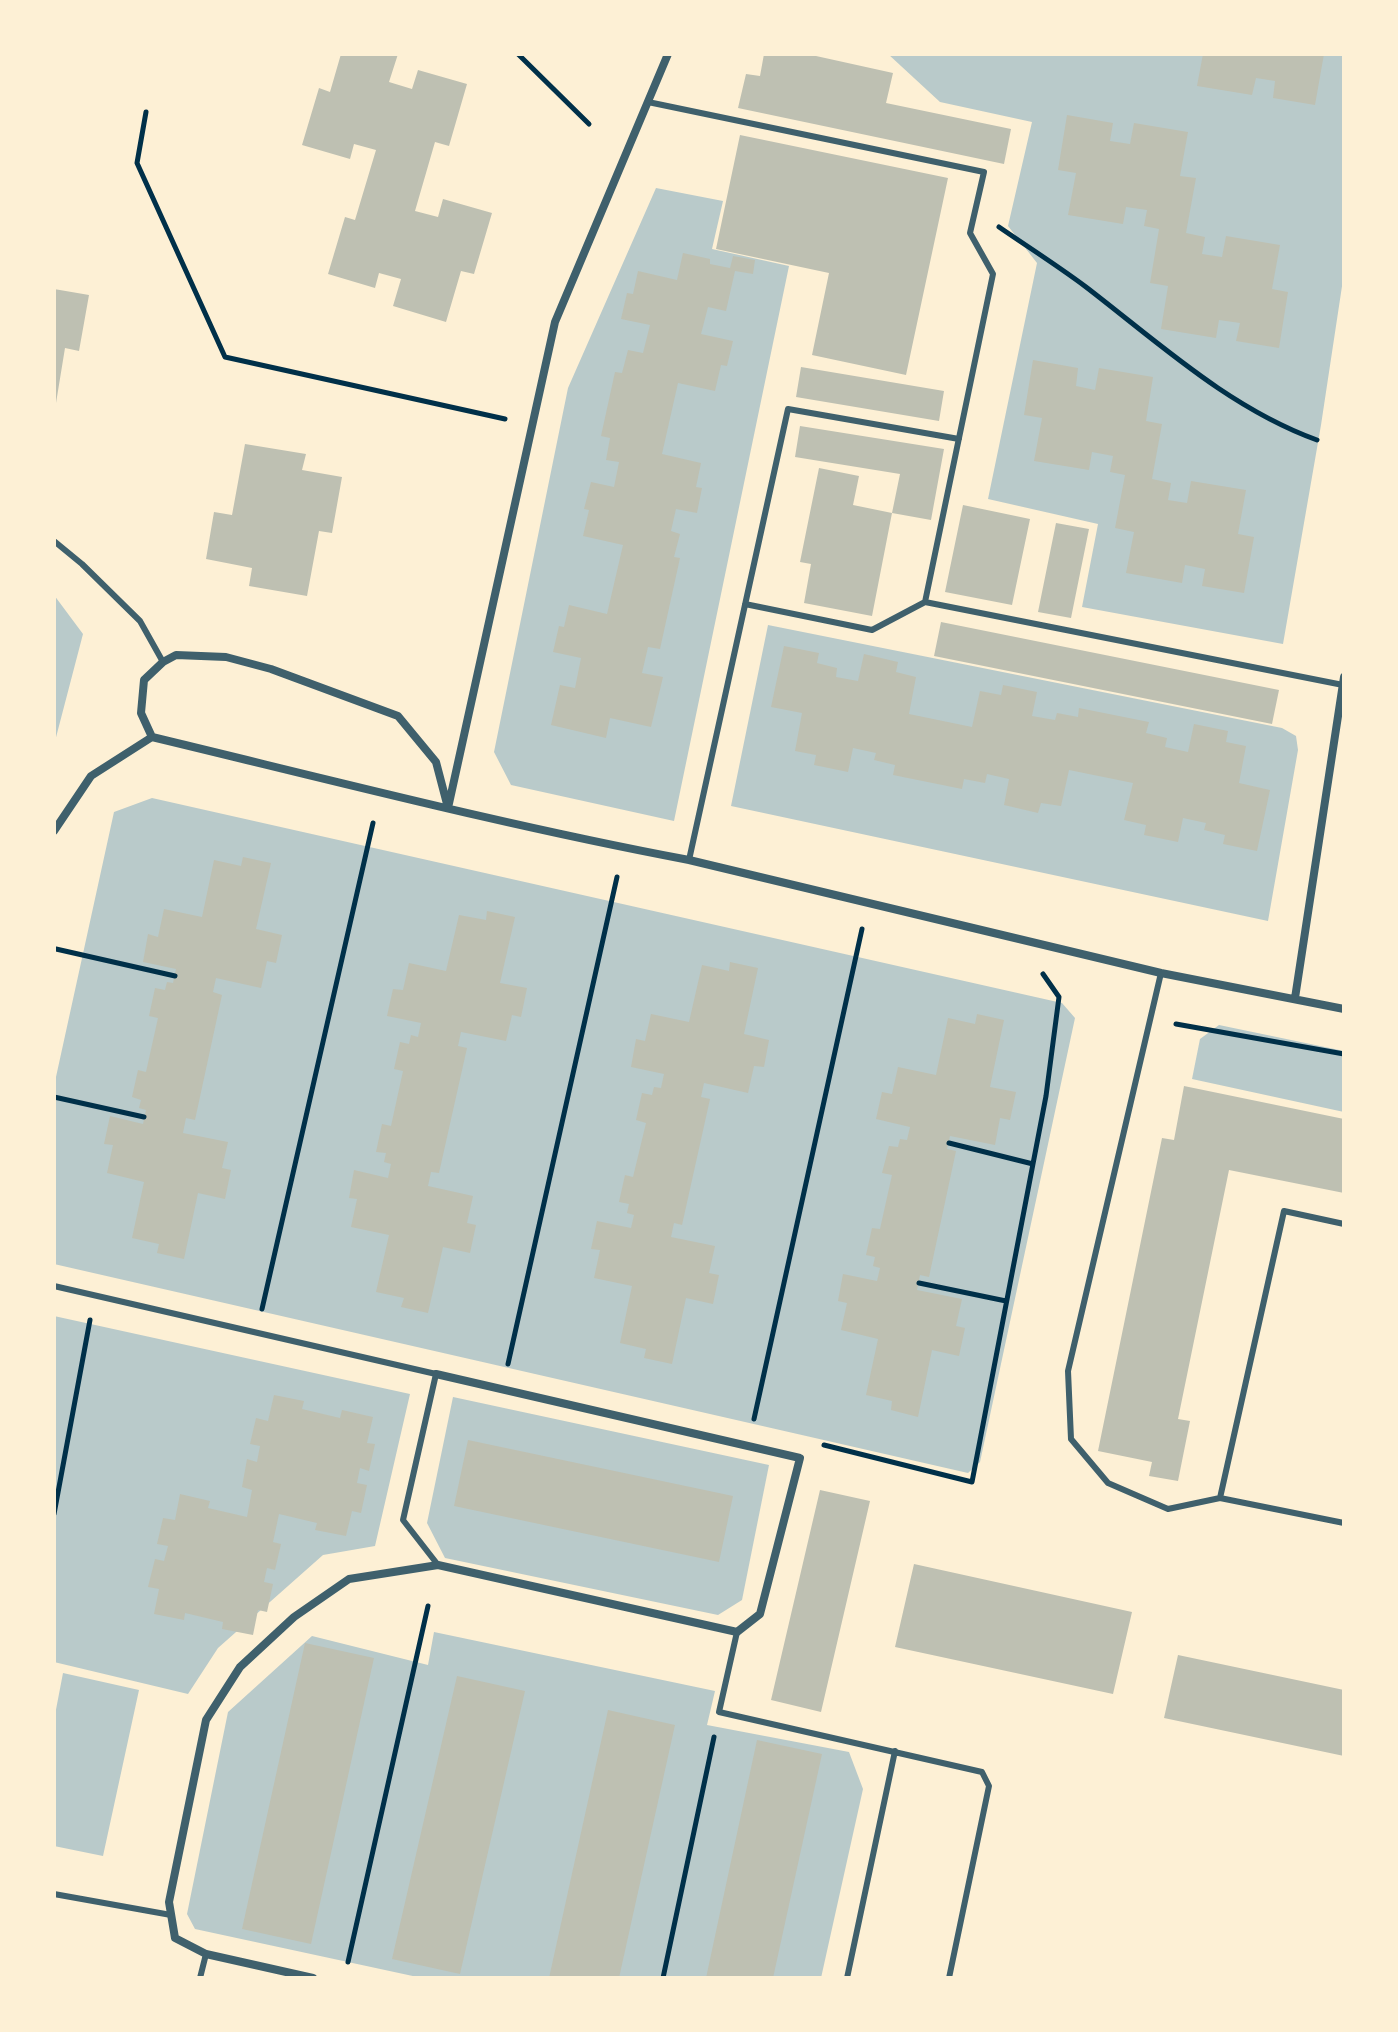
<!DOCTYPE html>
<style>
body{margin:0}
#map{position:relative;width:1398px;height:2032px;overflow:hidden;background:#fdf0d5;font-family:Commissioner,sans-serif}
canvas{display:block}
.frame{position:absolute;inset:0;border:56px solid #fdf0d5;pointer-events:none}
</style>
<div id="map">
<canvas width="1398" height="2032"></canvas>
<div class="frame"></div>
</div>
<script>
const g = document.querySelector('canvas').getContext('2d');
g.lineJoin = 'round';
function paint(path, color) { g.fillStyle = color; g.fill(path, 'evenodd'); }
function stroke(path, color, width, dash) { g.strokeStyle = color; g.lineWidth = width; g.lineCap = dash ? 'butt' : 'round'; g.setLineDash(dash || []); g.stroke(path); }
const green = new Path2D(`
 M888,54H1344V273L1321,425L1283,644L1082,607L1098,524L988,499L1037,263L1008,226L1032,122L940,102Z
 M656,188L723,201L712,249L789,266L674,821L511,785L494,752L568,388Z
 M54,595L83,634L54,745Z
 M768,625L1282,728L1296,736L1298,750L1268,921L731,806Z
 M152,798L1062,1003L1075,1018L980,1462L968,1473L54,1264V1086L114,812Z
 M1219,1025L1344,1051V1112L1192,1079L1200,1039Z
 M54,1316L410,1394L375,1546L323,1555L218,1648L188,1694L54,1662Z
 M453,1397L769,1465L742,1600L718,1615L445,1558L427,1523Z
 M434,1632L715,1691L707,1725L849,1752L863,1789L821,1978H422L195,1929L187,1914L228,1712L312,1636L428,1665Z
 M63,1673L139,1690L103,1856L54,1846V1720Z`);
const building = new Path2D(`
 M341,54H398L389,82L412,89L418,70L467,84L449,146L435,142L415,211L438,217L443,199L492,213L474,274L461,271L446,322L393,306L401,279L379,273L375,288L328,274L345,217L355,220L376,150L354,144L350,159L302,145L319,88L330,92Z
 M764,54H807L893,73L886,103L1011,129L1004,164L738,108L746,74L760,76Z
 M1203,54H1324L1315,105L1273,98L1275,81L1256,78L1252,95L1197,86Z
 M1067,115L1113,123L1110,141L1130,144L1134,123L1188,132L1180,176L1196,178L1186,233L1205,237L1202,254L1222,257L1226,236L1280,245L1272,289L1288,292L1279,348L1236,341L1240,323L1219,320L1216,338L1161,329L1168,286L1150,283L1159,229L1144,226L1147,210L1126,207L1123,224L1068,215L1076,173L1058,170Z
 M740,135L948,178L906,375L812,355L829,273L716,249Z
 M683,253L710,259V264L730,268L733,256L755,260L753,274L735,271L726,311L708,307L701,334L733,341L727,366L721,365L715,391L678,383L662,454L701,463L696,487L702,488L697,513L676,509L671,531L680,534L674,557L680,558L660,649L648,647L642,673L663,677L651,727L610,718L606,738L551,725L560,685L575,688L581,658L553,652L559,626L564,627L569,605L607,614L623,545L583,536L589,510L584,509L591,482L614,487L619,462L606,460L610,438L601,436L615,372L622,373L628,350L643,353L650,325L621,319L627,293L633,294L638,271L677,280Z
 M54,289L89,295L79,351L65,348L56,403H54Z
 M1033,360L1078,368L1076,386L1095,390L1099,368L1153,377L1146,421L1162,424L1152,479L1171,483L1168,500L1187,503L1191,481L1246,490L1238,534L1254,537L1244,593L1202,586L1205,569L1185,565L1182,583L1126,573L1134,532L1115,528L1125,475L1110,472L1113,456L1092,452L1089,470L1034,461L1042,418L1024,415Z
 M801,367L944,391L939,421L796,397Z
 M800,426L944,449L931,520L892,513L900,474L795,457Z
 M245,444L306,454L302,470L342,477L332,533L319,531L307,596L249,586L252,568L206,559L214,512L232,515Z
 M819,468L859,476L853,505L892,513L872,616L804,603L811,564L800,562Z
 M963,505L1030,519L1012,605L945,592Z
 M1056,523L1089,529L1071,618L1038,612Z
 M941,622L1279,690L1272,724L934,656Z
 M784,646L819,653L817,663L837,668L836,677L858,681L864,654L898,662L896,672L916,677L909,714L972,727L980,691L1001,695L1003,685L1037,692L1032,716L1055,720L1057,713L1078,717L1079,708L1149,722L1146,733L1167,738L1165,747L1188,752L1194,724L1228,731L1226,742L1246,746L1239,783L1270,790L1257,851L1223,844L1225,835L1204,830L1206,823L1183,818L1178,842L1144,835L1146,825L1124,820L1133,783L1069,770L1061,806L1041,803L1038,813L1004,805L1009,779L987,774L985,783L964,779L962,789L893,775L895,765L874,760L876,753L853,748L848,772L814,765L816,755L795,751L802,713L771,707Z
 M243,857L271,863L256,929L282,935L276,963L267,961L261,988L216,978L213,992L222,995L195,1120L186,1118L183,1133L228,1142L222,1168L231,1170L225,1199L198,1193L184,1259L157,1253L159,1244L132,1238L144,1182L107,1173L113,1145L104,1144L110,1116L143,1124L146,1110L139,1108L141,1100L132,1097L138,1070L146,1072L158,1018L149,1016L155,988L165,990L167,982L173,983L176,969L143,962L148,934L158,937L164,909L202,917L214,860L241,866Z
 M487,911L515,917L500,983L527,988L521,1017L512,1015L506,1041L461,1032L458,1046L467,1048L439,1173L431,1172L428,1186L473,1196L467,1223L476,1225L470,1253L443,1247L428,1313L401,1307L404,1298L376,1292L389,1235L351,1227L357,1199L349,1198L354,1170L388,1178L391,1164L384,1162L386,1153L376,1152L382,1124L391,1126L403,1071L394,1069L400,1042L409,1044L411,1035L418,1037L421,1023L387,1016L393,989L403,990L409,963L446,971L459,915L486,920Z
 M730,962L758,968L744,1034L769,1040L764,1067L754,1066L748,1093L704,1083L701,1097L710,1099L682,1225L674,1223L671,1237L715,1246L709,1273L719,1275L713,1304L686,1298L672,1364L644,1358L646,1349L620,1343L632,1286L594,1278L600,1250L591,1249L597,1221L631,1228L634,1215L627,1213L629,1204L619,1202L625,1175L633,1177L646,1123L636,1120L642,1093L652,1095L654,1087L661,1088L664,1074L631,1067L636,1039L645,1041L651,1014L689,1022L702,965L729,971Z
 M977,1014L1004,1020L990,1087L1016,1092L1010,1120L1000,1118L995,1145L950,1136L947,1149L956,1151L929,1277L920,1275L917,1290L962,1299L956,1326L965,1328L959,1356L932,1350L918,1417L891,1410L892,1401L866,1395L878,1339L841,1330L847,1303L838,1301L843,1274L877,1281L880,1268L873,1266L875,1257L866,1255L872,1228L880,1229L892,1175L882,1173L889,1146L898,1147L900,1139L907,1140L910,1127L876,1119L882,1092L892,1094L898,1067L936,1075L948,1018L975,1024Z
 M1184,1086L1344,1119V1193L1229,1170L1178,1419L1190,1421L1178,1481L1149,1476L1152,1462L1098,1451L1162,1138L1174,1140Z
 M274,1395L304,1401L302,1409L340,1418L342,1410L373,1417L367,1443L375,1444L369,1471L360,1468L357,1483L367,1485L361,1513L352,1511L346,1536L315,1530L317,1523L279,1514L273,1542L281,1544L275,1570L267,1568L264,1582L273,1584L267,1612L258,1610L253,1635L222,1629L223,1622L185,1613L184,1620L154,1614L159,1589L148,1587L155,1559L164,1561L168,1546L157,1544L163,1518L175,1520L180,1494L210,1501L208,1508L247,1517L252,1490L242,1487L247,1459L257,1462L260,1446L250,1444L256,1418L268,1421Z
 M468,1440L733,1496L719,1562L454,1506Z
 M820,1490L870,1501L821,1712L771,1700Z
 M914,1564L1132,1612L1113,1694L895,1647Z
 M305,1643L374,1658L311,1944L242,1929Z
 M1178,1655L1344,1690V1756L1164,1718Z
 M457,1676L525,1691L460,1974L392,1959Z
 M608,1710L675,1725L619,1978H549Z
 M757,1740L822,1754L773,1978H706Z`);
const path = new Path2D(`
 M518,54L589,124
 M146,112L137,163L225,357L505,419
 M999,227C1028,247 1058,266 1086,287C1159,343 1229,408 1317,440
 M56,949L175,976
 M1176,1024L1344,1054
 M54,1097L144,1117
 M949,1143L1033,1164
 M919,1283L1006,1301
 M262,1309L373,823
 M508,1364L617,877
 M754,1419L862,929
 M824,1445L972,1482L1046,1096L1059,997L1043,974
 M54,1514L90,1320
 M348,1962L428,1606
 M663,1978L714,1737`);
const service = new Path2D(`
 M648,102L984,172L970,233L993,274L925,602
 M54,541L82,564L140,621L163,662
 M745,604L872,630L925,602L1343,685
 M689,860L788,409L959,439
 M1161,973L1068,1371L1071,1439L1108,1483L1168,1509L1220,1498L1344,1523
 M54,1286L436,1374L403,1520L438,1565
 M1220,1498L1284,1211L1344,1224
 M737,1632L719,1712L982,1772L989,1786L949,1978
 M54,1894L171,1915
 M200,1978L206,1954
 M847,1978L895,1751`);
const minor = new Path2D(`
 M152,737C331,780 508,826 689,860L1161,973L1344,1009
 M152,737L141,713L144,680L163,662L176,655L226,657L271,669L398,716L436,762L447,804
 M448,808L555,322L668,54
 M54,831L91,776L152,737
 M1295,998L1344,677
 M313,1978L206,1954L175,1938L169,1902L206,1720L240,1667L294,1617L349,1579L438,1565L737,1632L760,1614L800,1458L436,1374`);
paint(green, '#b9caca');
paint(building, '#bec0b2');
stroke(path, '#003049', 5);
stroke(service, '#3f606c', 6);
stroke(minor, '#3f606c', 8);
</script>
